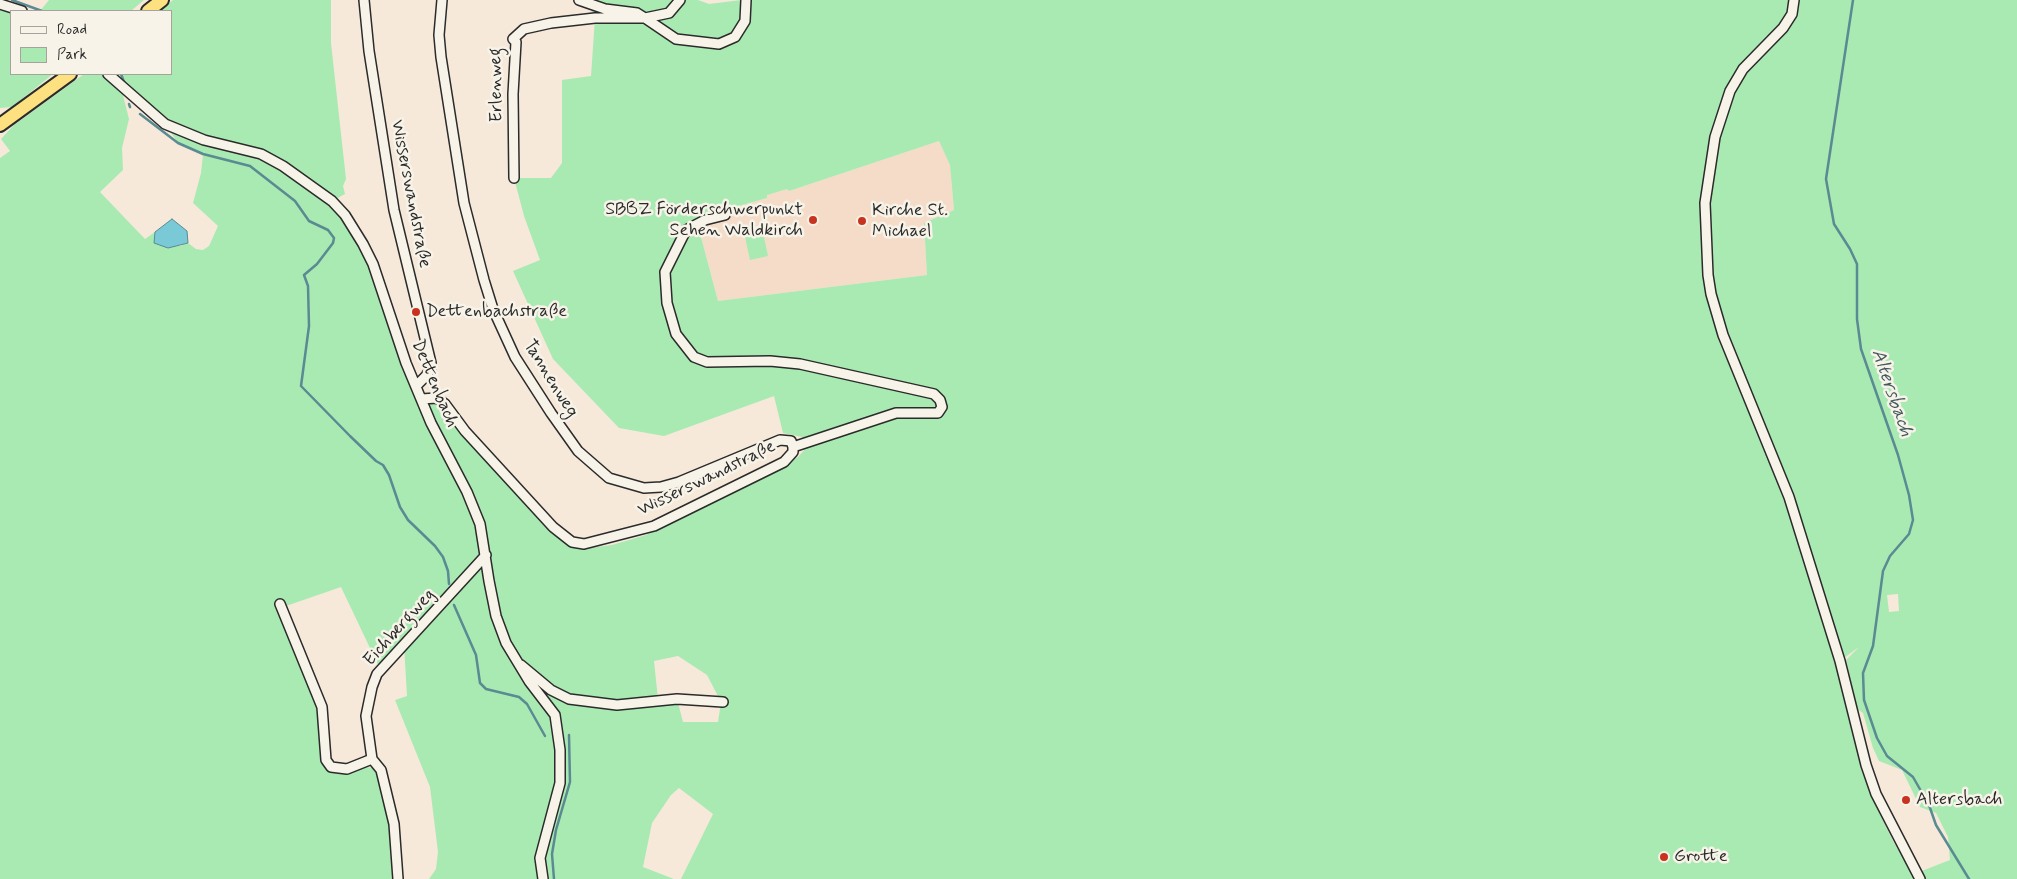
<!DOCTYPE html>
<meta charset="utf-8">
<style>
body{margin:0}
#map{position:relative;width:2017px;height:879px;overflow:hidden;background:#f6e9da;font-family:Mynerve,sans-serif}
canvas{display:block}
.legend{position:absolute;left:10px;top:10px;width:162px;height:65px;box-sizing:border-box;background:#f7f3e8;border:1px solid #a5a39c;margin:0;padding:6px 9px;list-style:none;font-size:15px;color:#2b2b2b}
.legend li{display:flex;align-items:center;gap:10px;height:25px}
.legend b{width:25px;border:1px solid #a5a39c}
</style>
<div id="map">
<canvas width="2017" height="879"></canvas>
<ul class="legend">
<li><b style="height:6px;background:#f7f3e8"></b>Road</li>
<li><b style="height:14px;background:#a9eab3"></b>Park</li>
</ul>
</div>
<script>
const ctx = document.querySelector('canvas').getContext('2d');
ctx.lineJoin = 'round';
function fill(path, color) { ctx.fillStyle = color; ctx.fill(path, 'evenodd'); }
const toPath = rows => new Path2D(rows.map(r => 'M' + r).join(''));
function trace(path, color, width, dash) { ctx.strokeStyle = color; ctx.lineWidth = width; ctx.lineCap = dash ? 'butt' : 'round'; ctx.setLineDash(dash || []); ctx.stroke(path); }
function label(font, color, halo, rows, align = 'center') {
  ctx.font = font + ' Mynerve,sans-serif'; ctx.lineWidth = 5; ctx.setLineDash([]); ctx.textBaseline = 'middle'; ctx.strokeStyle = halo; ctx.fillStyle = color; for (const [text, x, y, turn = 0] of rows) {
    ctx.save(); ctx.translate(x, y); ctx.rotate((+turn || 0) * Math.PI / 180); ctx.textAlign = isNaN(turn) ? turn : align; if (halo) ctx.strokeText(text, 0, 0); ctx.fillText(text, 0, 0); ctx.restore();
  }
}
const built = toPath([
 [939,141,950,164,954,210,924,223,927,275,718,301,696,218,767,198,766,195,788,188,789,191]
]);
const green = toPath([
 [49,0,144,0,131,11,40,11],
 [173,0,331,0,331,43,346,179,343,186,345,194,332,201,353,234,369,268,417,403,436,401,559,538,569,546,581,549,612,545,646,535,798,457,806,448,806,442,802,437,783,433,774,396,664,436,619,428,553,359,513,271,540,260,524,216,514,178,551,178,562,163,562,80,591,76,595,18,588,4,579,0,698,0,709,4,741,0,2017,0,2017,879,681,879,713,814,679,788,671,795,652,823,643,867,674,879,429,879,436,869,438,852,430,787,395,700,407,696,404,645,379,667,341,587,283,607,319,712,322,759,354,771,366,767,374,768,379,778,391,823,396,879,0,879,0,158,10,151,1,139,14,125,84,74,171,74,171,11,160,11],
 [121,87,165,124,178,143,203,154,201,173,193,203,218,226,209,246,203,250,196,249,188,243,180,246,154,238,155,232,145,239,100,192,123,170,122,148,129,119],
 [939,141,950,165,954,210,924,223,927,275,718,301,696,218,767,198,767,195,787,189,789,191],
 [1898,594,1899,611,1889,612,1887,595],
 [1859,647,1846,660,1857,709,1863,713,1873,748,1879,761,1902,770,1920,807,1936,813,1948,837,1950,860,1919,872,1913,874,1893,841,1872,798,1863,771,1840,661],
 [678,656,707,675,721,702,718,722,683,722,677,699,658,699,654,661],
 [0,9,11,12,11,74,53,74,12,107,0,108],
 [762,228,768,256,750,260,744,232]
]);
const water = toPath([
 [172,219,187,231,188,243,168,248,154,243,155,232,172,219]
]);
const stream = toPath([
 [12,0,42,11],
 [1853,0,1826,179,1834,224,1850,249,1857,264,1857,319,1861,349,1898,455,1909,495,1913,520,1909,534,1890,556,1883,571,1873,646,1863,673,1864,700,1877,738,1887,756,1913,777,1929,805,1936,825,1969,879],
 [121,74,124,82],
 [129,104,130,107],
 [140,114,178,143,203,154,250,166,295,201,309,221,328,230,334,238,333,243,317,264,304,275,308,286,309,326,301,386,350,436,376,461,383,465,389,475,400,507,408,520,435,546,443,557,448,571,449,584],
 [454,605,476,655,480,683,486,689,519,697,527,704,545,736],
 [554,879,552,854,556,830,570,782,569,735]
]);
const minor = toPath([
 [364,0,369,51,394,210,431,363,431,368,426,376,416,386],
 [442,0,439,35,441,57,464,203,484,280,493,309,515,357,551,413,578,451,609,478,644,488,661,487,679,482,780,440,791,441,793,447],
 [579,0,605,9,637,13,645,18,669,13,680,0],
 [1794,0,1792,14,1783,28,1743,69,1730,91,1715,137,1705,203,1708,275,1711,294,1723,335,1789,497,1840,661,1866,765,1876,794,1920,879],
 [0,4,22,11],
 [108,74,165,124,204,140,261,154,283,166,332,201,345,215,363,244,373,264,406,363,431,423,467,492,480,524,489,581,496,616,506,643,529,681,555,715,560,750,560,783,540,858,543,879],
 [514,178,513,94,516,42,513,39,524,29,551,23,595,18,645,18,676,39,719,44,735,37,745,21,746,0],
 [725,215,705,220,686,230,665,272,667,303,676,334,694,357,707,362,770,361,800,364,934,394,940,400,942,407,938,413,896,413,793,447],
 [421,399,437,398,445,404,465,431,553,527,572,542,584,544,654,526,784,462,793,452,793,447],
 [280,604,322,707,326,760,331,767,347,769,372,759],
 [521,665,551,690,569,699,617,705,677,699,723,702],
 [398,879,394,824,381,770,372,759,366,716,372,687,377,674,486,555]
]);
const highway = toPath([
 [148,11,162,0],
 [0,125,70,74]
]);
const markers = [
 [813,220,5,"#c8321e"],
 [862,221,5,"#c8321e"],
 [416,312,5,"#c8321e"],
 [1906,800,5,"#c8321e"],
 [1664,857,5,"#c8321e"]
];
const streetNames = [
 ["Erlenweg",497,85,-91],
 ["Wisserswandstraße",410,194,79],
 ["Tannenweg",550,379,58],
 ["Dettenbach",434,384,67],
 ["Wisserswandstraße",707,479,-26],
 ["Eichbergweg",400,628,-48]
];
const poiNames = [
 ["SBBZ Förderschwerpunkt",803,210,"right"],
 ["Sehen Waldkirch",803,231,"right"],
 ["Kirche St.",872,211],
 ["Michael",872,232],
 ["Dettenbachstraße",426,312],
 ["Altersbach",1916,800],
 ["Grotte",1674,857]
];
const waterNames = [
 ["Altersbach",1891,393,71]
];
fill(built, '#f4dcc9');
fill(green, '#a9eab3');
fill(water, '#7ac9d7');
trace(water, '#5a8a92', 1);
trace(stream, '#5a8a92', 2.5);
trace(minor, '#2b2b2b', 12);
trace(highway, '#2b2b2b', 16);
trace(minor, '#f7f3e8', 9);
trace(highway, '#fde080', 12);
for (const [x, y, r, color] of markers) { const dot = new Path2D(); dot.arc(x, y, r, 0, 2 * Math.PI); ctx.fillStyle = color; ctx.fill(dot); trace(dot, '#f7f3e8', 2); }
label('18px', '#2b2b2b', '#f7f3e8', streetNames);
label('18px', '#2b2b2b', '#f7f3e8', poiNames, 'left');
label('italic 19px', '#435a5f', '#f7f3e8', waterNames);
</script>
